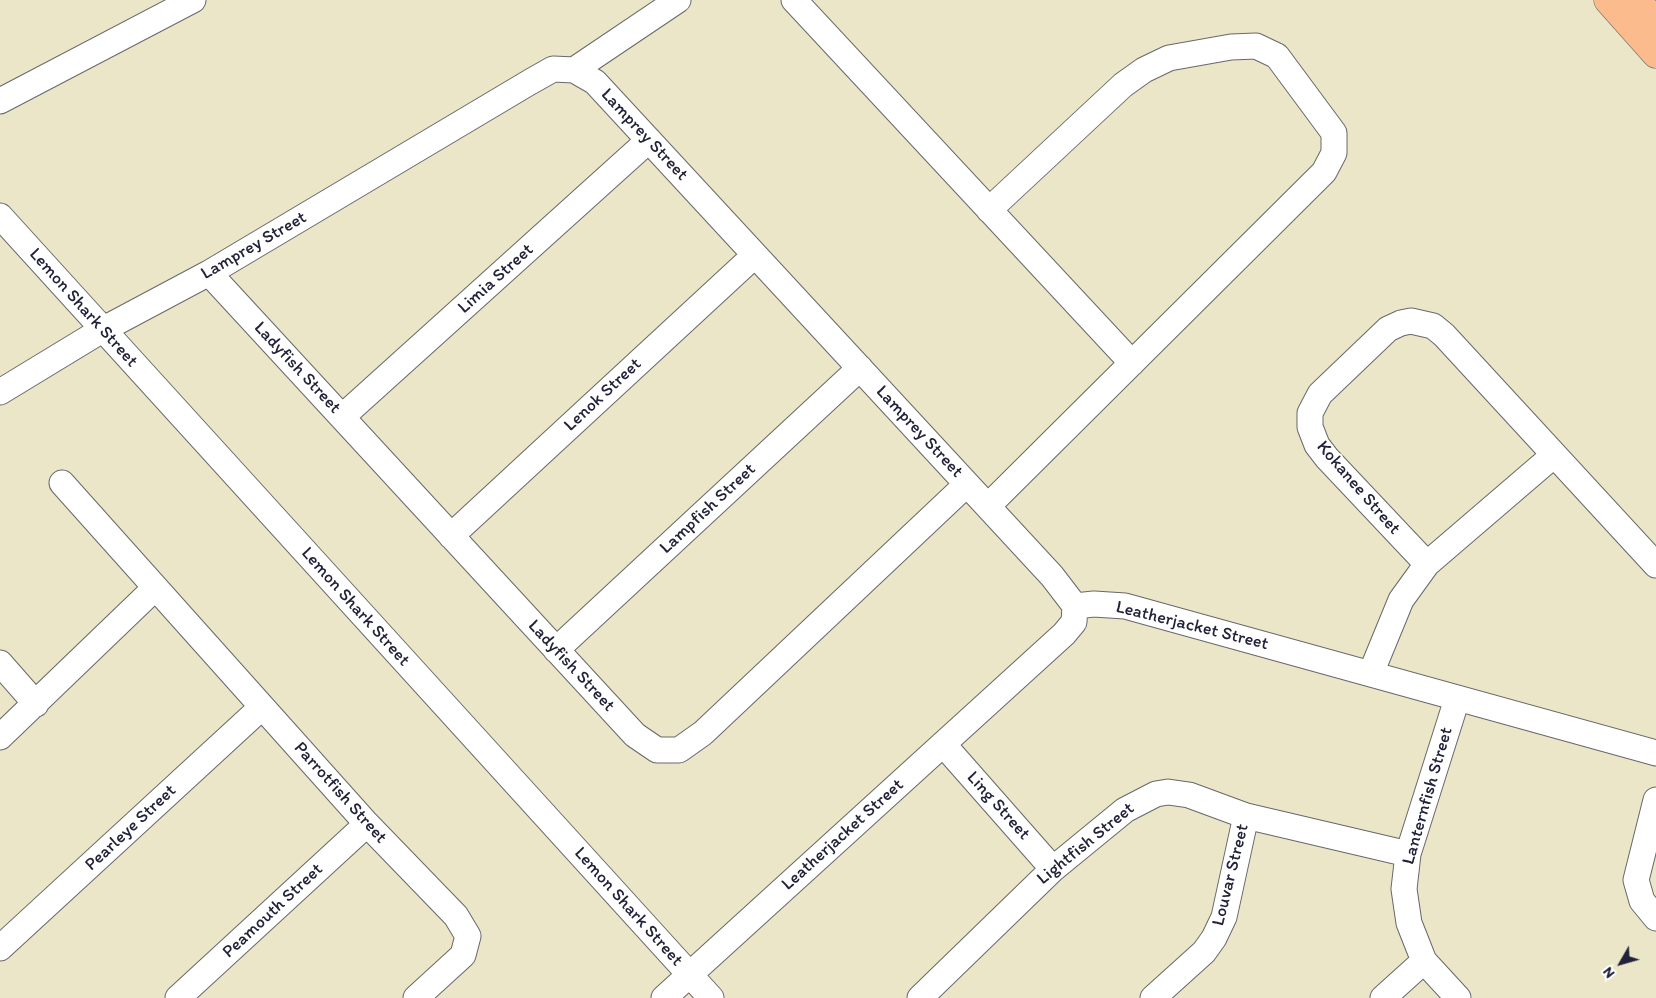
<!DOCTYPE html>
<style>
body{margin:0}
#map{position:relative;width:1656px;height:998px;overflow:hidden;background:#ebe6c8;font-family:Itim,sans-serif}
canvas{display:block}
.north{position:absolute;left:1596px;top:938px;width:50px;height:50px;-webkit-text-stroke:4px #fff;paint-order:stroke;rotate:232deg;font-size:14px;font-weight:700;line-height:20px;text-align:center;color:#22223b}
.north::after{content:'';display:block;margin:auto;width:18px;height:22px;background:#22223b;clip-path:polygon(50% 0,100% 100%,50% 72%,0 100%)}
</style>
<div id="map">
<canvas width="1656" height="998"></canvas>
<div class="north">N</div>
</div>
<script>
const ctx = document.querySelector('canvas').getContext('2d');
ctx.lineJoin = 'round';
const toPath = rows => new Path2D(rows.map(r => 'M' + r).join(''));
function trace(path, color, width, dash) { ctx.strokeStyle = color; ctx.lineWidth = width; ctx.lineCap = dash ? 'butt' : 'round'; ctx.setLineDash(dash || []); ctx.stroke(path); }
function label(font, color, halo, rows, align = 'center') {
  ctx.font = font + ' Itim,sans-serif'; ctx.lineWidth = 4; ctx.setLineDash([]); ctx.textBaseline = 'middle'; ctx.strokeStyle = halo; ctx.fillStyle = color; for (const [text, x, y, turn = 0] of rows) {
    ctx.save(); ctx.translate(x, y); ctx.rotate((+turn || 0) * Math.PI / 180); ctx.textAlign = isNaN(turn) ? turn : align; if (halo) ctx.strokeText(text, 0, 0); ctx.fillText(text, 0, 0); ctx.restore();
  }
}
const minor = toPath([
 [794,0,1132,363],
 [574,70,678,0],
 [0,101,193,0],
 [0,216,711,998],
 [209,273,635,735,657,750,679,750,703,733,967,484],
 [0,392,102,330,209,273,530,82,553,69,574,70,595,82,1052,576,1075,606],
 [342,417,649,140],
 [62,483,367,824,456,916,468,936,463,955,416,998],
 [988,506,1324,172,1334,153,1334,133,1277,56,1256,46,1231,47,1169,58,1144,70,1123,85,989,210],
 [451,536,755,255],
 [1427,564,1327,458,1317,445,1310,427,1310,413,1320,394,1388,329,1401,323,1411,321,1433,326,1444,335,1656,565],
 [1075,606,1094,604,1125,606,1656,753],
 [556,650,860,368],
 [0,663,36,704],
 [1371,673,1401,600,1427,564,1554,455],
 [1457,699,1408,854,1404,889,1409,923,1424,961,1458,998],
 [0,737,155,588],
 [943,744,1053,869],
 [1656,800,1636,880,1642,901,1656,918],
 [0,948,262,707],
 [178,998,367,824],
 [664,998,1064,634,1074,622,1075,606],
 [920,998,1053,869,1125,810,1156,794,1168,792,1189,795,1246,816,1408,854],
 [1153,998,1204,952,1214,938,1224,917,1246,816],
 [1383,998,1424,961]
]);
const major = toPath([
 [1608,0,1656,54],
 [1636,0,1656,22]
]);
const streetNames = [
 ["Lamprey Street",644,135,47],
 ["Lamprey Street",254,246,-30],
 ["Limia Street",496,279,-42],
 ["Lemon Shark Street",83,308,48],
 ["Ladyfish Street",297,368,47],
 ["Lenok Street",603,395,-43],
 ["Lamprey Street",919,432,47],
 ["Kokanee Street",1358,488,49],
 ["Lampfish Street",708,509,-43],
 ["Lemon Shark Street",355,607,48],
 ["Leatherjacket Street",1192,626,14],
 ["Ladyfish Street",571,666,47],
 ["Parrotfish Street",340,793,48],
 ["Lanternfish Street",1428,796,-74],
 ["Ling Street",998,806,48],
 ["Pearleye Street",131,828,-43],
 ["Leatherjacket Street",843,835,-42],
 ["Lightfish Street",1086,844,-39],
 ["Louvar Street",1231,875,-76],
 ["Lemon Shark Street",628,907,48],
 ["Peamouth Street",273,911,-43]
];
trace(minor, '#68676c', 27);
trace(major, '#68676c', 29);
trace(minor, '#fff', 25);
trace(major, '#fbbb8d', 28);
label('18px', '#22223b', '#fff', streetNames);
</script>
